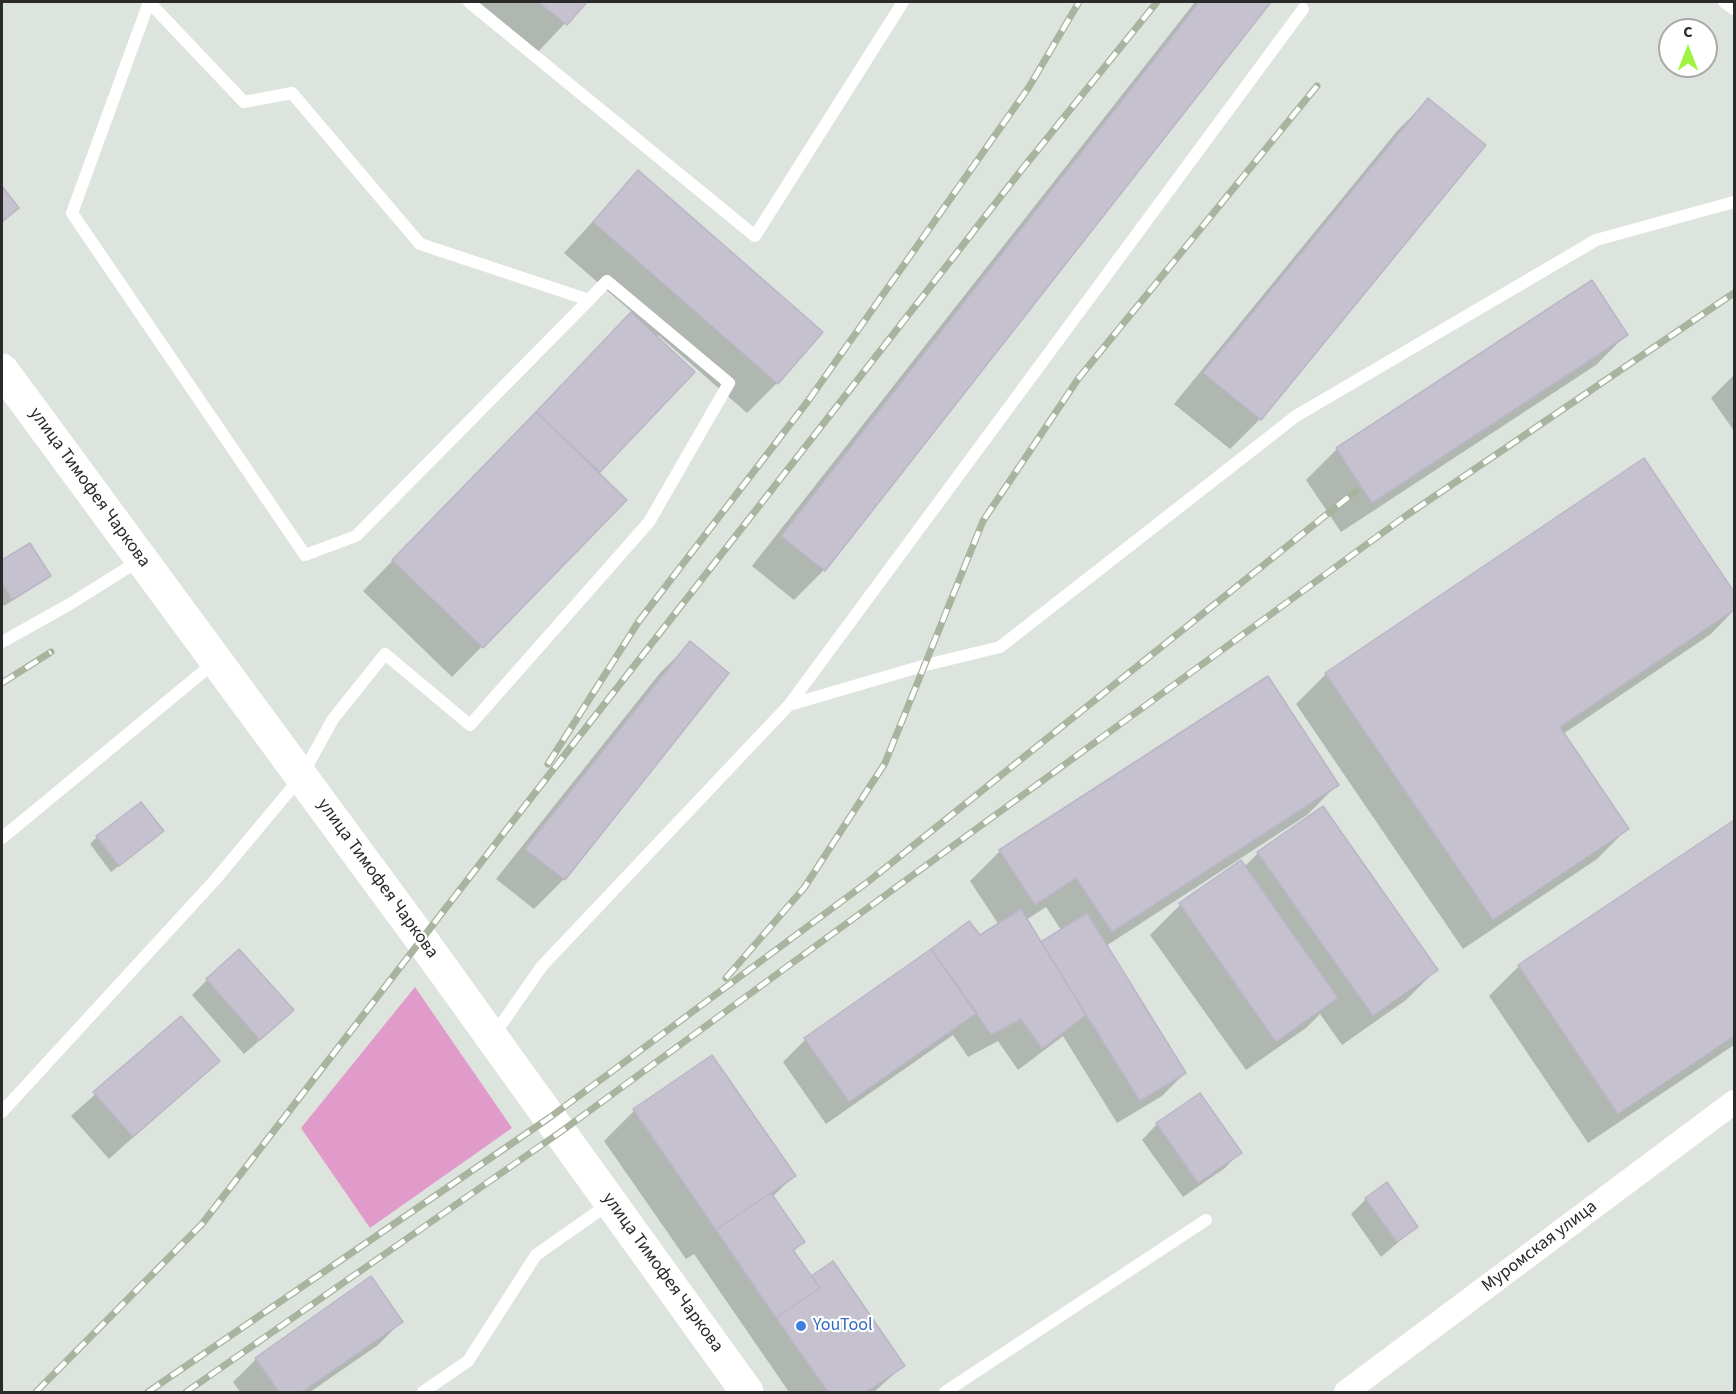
<!DOCTYPE html>
<meta charset="utf-8">
<style>
body{margin:0}
#map{position:relative;width:1736px;height:1394px;overflow:hidden;background:#e0ddec;font-family:"Source Sans 3",sans-serif}
canvas{display:block}
.frame{position:absolute;inset:0;border:3px solid #2a2a2a;pointer-events:none}
.north{position:absolute;left:1658px;top:18px;width:60px;height:60px;box-sizing:border-box;background:#fff;border:2px solid #aaa;border-radius:50%;rotate:0deg;font-size:16px;font-weight:700;line-height:24px;text-align:center;color:#2a2a2a}
.north::after{content:'';display:block;margin:auto;width:21px;height:27px;background:#a0f342;clip-path:polygon(50% 0,100% 100%,50% 72%,0 100%)}
</style>
<div id="map">
<canvas width="1736" height="1394"></canvas>
<div class="frame"></div>
<div class="north">С</div>
</div>
<script>
const ctx = document.querySelector('canvas').getContext('2d');
ctx.lineJoin = 'round';
function fill(path, color) { ctx.fillStyle = color; ctx.fill(path, 'evenodd'); }
const toPath = rows => new Path2D(rows.map(r => 'M' + r).join(''));
function trace(path, color, width, dash) { ctx.strokeStyle = color; ctx.lineWidth = width; ctx.lineCap = dash ? 'butt' : 'round'; ctx.setLineDash(dash || []); ctx.stroke(path); }
function label(font, color, halo, rows, align = 'center') {
  ctx.font = font + ' "Source Sans 3",sans-serif'; ctx.lineWidth = 4.5; ctx.setLineDash([]); ctx.textBaseline = 'middle'; ctx.strokeStyle = halo; ctx.fillStyle = color; for (const [text, x, y, turn = 0] of rows) {
    ctx.save(); ctx.translate(x, y); ctx.rotate((+turn || 0) * Math.PI / 180); ctx.textAlign = isNaN(turn) ? turn : align; if (halo) ctx.strokeText(text, 0, 0); ctx.fillText(text, 0, 0); ctx.restore();
  }
}
const industrial = toPath([
 [3,2,1734,2,1734,1392,2,1392],
 [1670,30,1706,30,1706,66,1670,66]
]);
const green = toPath([
 [415,987,512,1128,370,1228,301,1128]
]);
const shadow = toPath([
 [472,2,585,2,536,54],
 [1195,2,1269,2,824,570,794,600,752,566],
 [1428,100,1484,145,1260,419,1230,449,1174,404,1398,130],
 [638,172,777,383,747,413,658,335,656,337,693,372,597,473,625,500,452,677,363,591,633,313,564,253],
 [2,188,17,208,2,223],
 [1592,282,1626,335,1596,365,1341,532,1306,480,1336,450],
 [1734,375,1734,431,1711,398],
 [1643,460,1734,594,1734,610,1711,634,1563,734,1627,829,1597,859,1463,949,1296,704,1326,674],
 [30,545,49,576,4,606,2,602,2,562],
 [690,643,564,879,534,909,496,879,660,673],
 [1337,785,1307,815,1106,946,1185,1073,1162,1096,1117,1123,1063,1036,1018,1070,998,1041,968,1057,953,1035,826,1124,783,1062,805,1040,999,925,970,881,1000,851],
 [1046,907,1061,930,1040,944,1026,920],
 [1734,821,1734,1045,1588,1143,1489,996,1519,966],
 [162,831,111,872,90,844,97,837],
 [1258,853,1436,970,1406,1000,1342,1045,1320,1014,1306,1028,1246,1070,1150,935,1180,905,1241,862,1244,867],
 [207,980,277,1025,244,1054,192,995],
 [180,1018,218,1061,109,1159,71,1116],
 [712,1057,794,1176,772,1197,803,1242,793,1252,811,1278,903,1366,874,1392,789,1392,694,1254,686,1259,604,1141,634,1111],
 [1157,1124,1240,1152,1225,1168,1183,1197,1142,1140],
 [1366,1199,1416,1227,1381,1257,1351,1214],
 [401,1322,378,1345,310,1392,240,1392,233,1382,256,1359]
]);
const building = toPath([
 [538,2,587,2,567,25,538,2],
 [1199,2,1271,2,825,571,781,536,1199,2],
 [1428,98,1486,145,1261,420,1203,373,1428,98],
 [638,170,823,332,778,384,593,222,638,170],
 [2,186,19,208,2,222,2,186],
 [1592,280,1628,335,1372,503,1336,448,1592,280],
 [631,312,695,372,600,472,536,412,631,312],
 [536,412,627,500,483,648,392,560,536,412],
 [1644,458,1734,592,1734,610,1560,727,1629,829,1493,920,1325,673,1644,458],
 [30,543,51,576,12,600,2,583,2,560,30,543],
 [690,641,729,673,565,880,525,849,690,641],
 [1268,676,1339,785,1112,932,1076,878,1035,905,999,850,1268,676],
 [141,802,164,831,119,866,96,836,141,802],
 [1323,806,1438,970,1373,1016,1257,852,1323,806],
 [1734,820,1734,1036,1618,1114,1518,965,1734,820],
 [1241,860,1338,998,1276,1042,1179,903,1241,860],
 [1021,909,1086,1015,1042,1049,1021,1019,991,1035,931,949,969,921,980,935,1021,909],
 [1087,913,1186,1073,1140,1101,1041,942,1087,913],
 [239,949,294,1010,260,1040,206,979,239,949],
 [931,949,977,1013,849,1102,804,1038,931,949],
 [181,1016,220,1061,133,1137,93,1092,181,1016],
 [712,1055,796,1176,716,1230,633,1109,712,1055],
 [1200,1093,1242,1153,1198,1183,1156,1123,1200,1093],
 [1387,1182,1418,1227,1397,1242,1365,1198,1387,1182],
 [771,1193,805,1242,793,1250,820,1288,776,1318,716,1230,771,1193],
 [833,1261,905,1366,866,1392,828,1392,776,1318,820,1288,811,1276,833,1261],
 [371,1276,403,1322,302,1392,279,1392,255,1358,371,1276]
]);
const lane = toPath([
 [469,2,755,236,903,2],
 [1724,2,1734,9],
 [2,642,70,604,140,560],
 [789,705,1303,9],
 [2,838,215,662],
 [493,1036,542,966,789,705,926,665,1000,647,1296,416,1596,240,1734,202],
 [2,1112,215,880,301,777,333,719,385,654,470,725,649,522,729,383,607,281,589,300,356,536,305,555,72,213,149,2,244,102,292,93,420,244,589,300],
 [423,1392,468,1361,536,1255,610,1203],
 [945,1392,1206,1220]
]);
const street = toPath([
 [1346,1392,1734,1102]
]);
const secondary = toPath([
 [2,370,421,939,747,1392]
]);
const rail = toPath([
 [2,683,51,652],
 [548,764,639,621,808,401,1029,87,1079,2],
 [726,978,804,888,885,763,983,521,1078,379,1317,86],
 [36,1392,202,1224,506,830,1023,168,1157,2],
 [148,1392,549,1118,869,881,1356,491],
 [186,1392,559,1133,1407,515,1734,293]
]);
const markers = [
 [801,1326,6,"#3f7fe0"]
];
const streetNames = [
 ["улица Тимофея Чаркова",89,488,54],
 ["улица Тимофея Чаркова",377,879,54],
 ["Муромская улица",1540,1247,-37],
 ["улица Тимофея Чаркова",662,1273,54]
];
const shopNames = [
 ["YouTool",813,1326]
];
fill(industrial, '#dde4dd');
fill(green, '#e09bca');
fill(shadow, '#0003');
fill(building, '#c5c1ce');
trace(building, '#bbb6c7', 1.5);
trace(lane, '#fff', 12);
trace(street, '#fff', 24);
trace(secondary, '#fff', 33);
trace(rail, '#a9b49f', 7);
trace(rail, '#fff', 4.5, [14]);
for (const [x, y, r, color] of markers) { const dot = new Path2D(); dot.arc(x, y, r, 0, 2 * Math.PI); ctx.fillStyle = color; ctx.fill(dot); trace(dot, '#fff', 2); }
label('18px', '#2a2a2a', '#fff', streetNames);
label('18px', '#366cbe', '#fff', shopNames, 'left');
</script>
